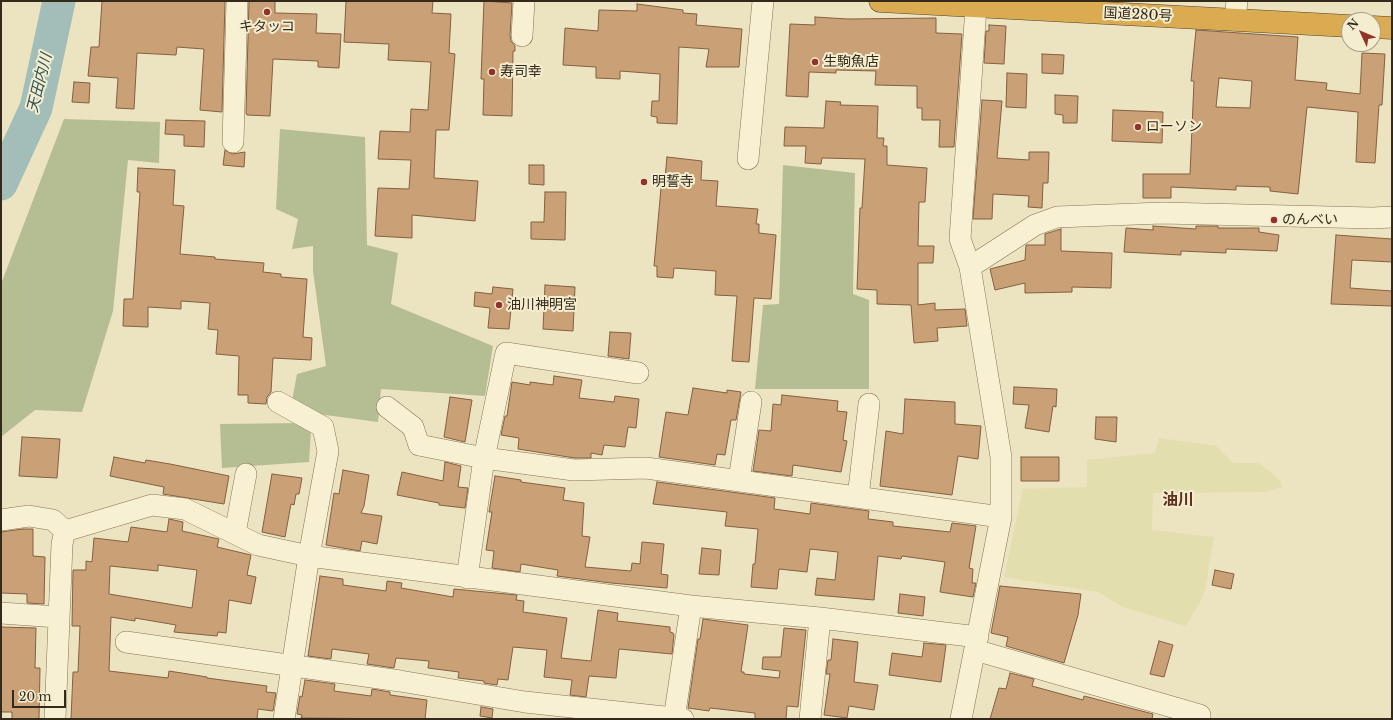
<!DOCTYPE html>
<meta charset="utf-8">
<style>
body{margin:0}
#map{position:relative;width:1393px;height:720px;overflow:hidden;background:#ece3c0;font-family:"Libre Baskerville",serif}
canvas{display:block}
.frame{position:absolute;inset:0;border:2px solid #342a1c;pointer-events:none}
.north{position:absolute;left:1341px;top:12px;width:40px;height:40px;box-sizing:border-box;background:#f4edcf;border:1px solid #a79f87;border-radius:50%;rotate:314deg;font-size:11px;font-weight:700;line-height:16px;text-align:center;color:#342a1c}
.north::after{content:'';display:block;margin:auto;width:14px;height:18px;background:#92332a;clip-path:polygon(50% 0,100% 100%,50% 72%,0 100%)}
.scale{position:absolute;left:12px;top:690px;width:54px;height:18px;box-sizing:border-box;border:2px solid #342a1c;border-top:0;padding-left:5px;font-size:12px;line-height:14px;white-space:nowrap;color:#342a1c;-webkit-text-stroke:3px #f4edcf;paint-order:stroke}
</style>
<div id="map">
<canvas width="1393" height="720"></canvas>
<div class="frame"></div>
<div class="north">N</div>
<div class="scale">20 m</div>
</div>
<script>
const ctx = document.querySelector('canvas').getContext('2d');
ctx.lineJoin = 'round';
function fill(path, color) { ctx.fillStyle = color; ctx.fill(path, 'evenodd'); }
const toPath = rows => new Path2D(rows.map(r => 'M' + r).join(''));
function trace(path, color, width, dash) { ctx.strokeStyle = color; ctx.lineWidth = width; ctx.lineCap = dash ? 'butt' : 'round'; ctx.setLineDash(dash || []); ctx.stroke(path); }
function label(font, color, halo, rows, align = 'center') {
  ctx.font = font + ' "Libre Baskerville","Noto Sans JP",serif'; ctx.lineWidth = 4; ctx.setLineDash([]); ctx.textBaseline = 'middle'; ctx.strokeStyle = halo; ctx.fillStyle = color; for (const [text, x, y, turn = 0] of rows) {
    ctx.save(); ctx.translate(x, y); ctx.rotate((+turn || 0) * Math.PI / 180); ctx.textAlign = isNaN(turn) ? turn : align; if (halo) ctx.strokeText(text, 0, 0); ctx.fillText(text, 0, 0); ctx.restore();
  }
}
const farmland = toPath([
 [1159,438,1216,446,1233,463,1259,463,1280,480,1282,487,1265,492,1153,493,1152,530,1214,537,1204,595,1186,626,1123,607,1098,592,1004,577,1023,489,1087,487,1087,460,1155,453]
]);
const cemetery = toPath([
 [64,119,160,122,159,163,128,160,113,311,82,412,35,410,1,437,1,284],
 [280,129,365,137,367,245,398,253,391,304,493,346,485,396,381,389,378,422,310,413,292,401,297,374,326,366,313,271,313,246,292,249,298,219,276,209],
 [783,165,855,173,853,294,869,300,869,389,755,389,763,305,779,304],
 [301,423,311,430,309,462,222,468,220,424]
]);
const river = toPath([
 [1,184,36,108,59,1]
]);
const building = toPath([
 [102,1,225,1,222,112,200,110,204,49,177,47,176,55,137,53,134,109,116,108,118,78,88,76,91,47,99,47,102,1],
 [249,1,275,1,275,13,317,14,316,33,341,34,339,68,318,67,318,61,273,59,270,116,247,115,246,113,249,1],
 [346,1,433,1,432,13,451,14,449,53,455,54,449,130,436,130,434,178,478,181,475,221,412,215,412,238,375,236,378,188,409,189,411,160,378,159,380,131,410,132,411,109,428,110,431,62,388,60,389,44,344,42,346,1],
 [484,1,512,3,510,35,511,41,515,46,515,51,513,51,512,116,483,115,484,79,481,79,484,1],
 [637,4,683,10,683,13,697,14,696,25,742,29,739,67,706,67,709,49,679,47,677,124,657,123,657,117,651,116,652,101,659,101,660,74,620,71,620,79,596,78,596,67,563,65,565,28,598,31,599,10,637,11,637,4],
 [815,17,848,19,936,18,936,33,962,34,954,147,939,147,940,120,922,120,922,108,917,108,917,86,875,85,876,71,836,70,836,73,809,72,808,97,786,96,790,24,815,25,815,17],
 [989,25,1006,26,1004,64,984,63,986,31,989,31,989,25],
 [1196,30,1298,37,1295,80,1327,83,1326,90,1360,94,1362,53,1385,54,1382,105,1379,105,1375,163,1356,162,1358,112,1307,107,1298,194,1270,191,1270,187,1236,186,1236,190,1171,187,1171,198,1143,198,1143,174,1190,174,1194,81,1191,81,1196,30],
 [1219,78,1252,81,1250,108,1216,107,1219,78],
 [1042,54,1064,55,1063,74,1042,73,1042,54],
 [1007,73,1027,74,1026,108,1006,107,1007,73],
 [74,82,90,83,89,103,72,102,74,82],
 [1055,95,1078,96,1077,123,1063,123,1063,115,1055,114,1055,95],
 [982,100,1002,101,997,158,1029,160,1029,152,1049,152,1048,183,1043,183,1042,208,1028,207,1029,196,993,194,992,219,973,219,982,100],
 [826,101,841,102,840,105,878,106,877,138,884,138,883,146,887,146,887,165,927,168,925,202,919,202,918,246,934,246,933,263,918,263,918,305,935,303,935,310,965,309,967,326,937,328,938,341,914,343,911,305,877,304,877,290,857,289,860,208,862,208,865,159,822,158,821,164,805,163,806,146,784,146,785,127,824,128,826,101],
 [1113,110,1163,112,1162,143,1112,141,1113,110],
 [166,120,205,121,204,147,184,146,184,135,165,134,166,120],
 [225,150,232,154,245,152,244,167,223,165,225,150],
 [667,157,702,161,701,180,718,181,716,206,758,209,756,224,759,224,759,233,776,235,771,299,754,298,749,362,732,361,737,296,715,295,716,271,674,268,673,278,657,277,657,266,654,266,662,177,665,177,667,157],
 [529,165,544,165,544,185,529,184,529,165],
 [138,168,175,170,173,205,184,206,180,254,215,257,215,259,264,263,263,272,281,274,281,277,307,279,303,337,312,338,311,360,273,358,271,392,267,397,266,404,248,403,248,395,238,395,239,356,216,354,218,330,208,329,210,303,181,301,181,309,148,307,148,327,123,326,124,299,133,299,140,192,137,192,138,168],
 [545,192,566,192,565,240,531,239,531,222,544,222,545,192],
 [1153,226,1196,229,1196,226,1218,226,1218,228,1259,228,1259,232,1279,235,1277,251,1226,249,1226,253,1181,251,1181,255,1124,252,1126,228,1153,230,1153,226],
 [1061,229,1061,251,1112,253,1111,288,1072,287,1072,292,1025,293,1025,283,995,290,990,269,1025,260,1026,245,1045,245,1045,234,1061,229],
 [1336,235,1392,239,1392,262,1352,260,1350,288,1392,291,1392,306,1331,304,1336,235],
 [545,285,575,287,573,331,543,329,545,285],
 [493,287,513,289,509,329,488,328,490,308,474,306,475,292,492,294,493,287],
 [610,332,631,333,629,359,608,356,610,332],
 [554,376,582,380,579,398,614,402,615,396,639,399,636,428,628,427,625,447,604,445,602,455,591,453,591,458,575,458,518,449,519,438,501,435,505,416,507,416,512,382,530,385,530,382,553,385,554,376],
 [1014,387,1057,389,1056,407,1053,406,1049,432,1025,428,1029,405,1013,404,1014,387],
 [693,388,727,393,727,390,741,392,736,420,731,420,725,455,717,454,715,465,659,457,666,412,688,415,693,388],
 [782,395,838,401,837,411,847,412,843,440,847,441,841,472,793,465,792,476,753,471,759,430,771,431,773,404,781,405,782,395],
 [450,397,472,400,465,442,444,437,450,397],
 [905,399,955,402,955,424,981,426,978,459,958,456,952,495,880,486,886,431,903,434,905,399],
 [1096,417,1117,417,1116,442,1095,439,1096,417],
 [22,437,60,439,57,478,19,476,22,437],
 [114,457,145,463,146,460,170,464,229,476,224,504,163,494,164,487,110,476,114,457],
 [1021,457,1059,457,1059,481,1021,481,1021,457],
 [445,462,461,466,458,487,468,488,465,508,439,505,439,503,397,495,402,472,443,481,445,462],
 [343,470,369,475,364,506,361,513,382,516,377,544,362,541,360,551,326,545,334,493,339,494,343,470],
 [272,474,302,478,299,494,296,494,294,505,291,504,285,537,262,532,272,474],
 [495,476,521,480,521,482,565,488,563,500,584,503,582,536,590,537,585,567,631,571,632,563,640,564,642,542,664,544,661,574,668,575,667,588,611,583,557,576,558,570,521,564,520,572,492,568,494,551,486,550,492,512,489,512,495,476],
 [657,482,775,498,774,509,810,514,811,503,869,511,868,519,893,522,893,526,950,532,952,523,976,526,969,568,973,569,972,583,976,583,973,597,940,592,945,562,902,556,901,559,878,556,874,600,815,595,817,578,835,580,838,552,810,549,807,572,779,569,777,589,751,587,753,564,755,564,758,529,725,526,727,512,653,504,657,482],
 [169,519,183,522,182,531,219,539,217,547,251,555,247,575,256,577,251,604,229,600,226,633,218,632,217,636,174,632,176,625,135,618,135,621,111,617,109,671,168,678,169,671,207,677,207,678,267,686,266,692,276,693,273,711,258,709,257,719,71,719,73,672,78,672,80,626,72,626,73,570,86,570,86,561,92,562,94,538,128,542,131,527,167,532,169,519],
 [158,565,197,570,192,608,109,594,110,566,158,571,158,565],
 [23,529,33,529,33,556,45,557,44,604,27,603,27,594,1,593,1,532,23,529],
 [702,548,721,550,719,575,699,574,702,548],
 [1215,570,1234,574,1231,589,1212,585,1215,570],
 [320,576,343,579,343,585,386,591,387,581,402,583,401,588,453,597,454,589,517,595,516,600,524,601,523,612,567,618,561,658,591,661,598,610,618,613,617,621,670,627,670,632,673,633,674,635,672,654,619,649,616,678,589,676,586,697,570,695,572,680,544,677,547,650,513,647,508,680,498,679,497,685,484,683,484,681,458,678,459,672,428,668,429,661,396,658,394,668,367,664,369,654,332,649,331,659,308,656,320,576],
 [1000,586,1081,594,1078,615,1064,663,1006,646,1008,637,991,633,1000,586],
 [900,594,925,597,923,616,898,613,900,594],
 [703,619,748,625,741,672,744,672,744,674,779,678,780,671,762,669,763,657,781,657,784,628,806,630,798,707,787,706,786,719,755,719,755,713,710,708,709,711,688,708,698,639,700,639,703,619],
 [1,627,36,628,35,668,40,668,39,719,12,719,12,712,1,712,1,627],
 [833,639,858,642,854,682,878,685,874,710,849,706,847,718,824,715,830,674,826,674,828,660,831,660,833,639],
 [1159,641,1173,645,1164,677,1150,674,1159,641],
 [924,643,946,645,941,682,889,675,892,653,922,657,924,643],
 [1010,673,1034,679,1032,686,1083,700,1084,696,1153,714,1152,719,990,719,999,688,1006,689,1010,673],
 [305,680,335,684,334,691,371,696,372,689,390,692,390,695,427,700,425,719,301,718,302,715,297,714,300,696,302,697,305,680],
 [481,707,493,709,492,718,480,716,481,707]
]);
const minor = toPath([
 [1235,20,1237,1],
 [522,36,524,1],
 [233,142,237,1],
 [748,159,763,1],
 [970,267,1035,225,1057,217,1162,213,1373,218,1392,217],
 [278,402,323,427,328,451,309,556,284,719],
 [387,407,413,427,419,445,484,458,574,470,646,468,1001,517],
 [739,480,751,402],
 [858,497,869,404],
 [1,520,29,516,53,520,65,531],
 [235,533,246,474],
 [467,578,484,458,506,353,638,373],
 [1,613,58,617],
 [126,642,400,681,525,702,683,719],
 [975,650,1200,715],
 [55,719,62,544,65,531,152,505,185,509,258,545,309,556,691,606,820,618,978,637],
 [674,719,691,606],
 [810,719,820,618],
 [961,719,1001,517,1001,457,970,267,960,239,976,7]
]);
const highway = toPath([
 [880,1,1349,26],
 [1373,27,1392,28]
]);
const markers = [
 [267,12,4,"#92332a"],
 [815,62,4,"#92332a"],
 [492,72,4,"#92332a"],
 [1138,127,4,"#92332a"],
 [644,182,4,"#92332a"],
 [1274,220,4,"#92332a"],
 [499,305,4,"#92332a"]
];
const streetNames = [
 ["国道280号",1138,15,3]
];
const poiNames = [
 ["キタッコ",267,27,"center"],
 ["生駒魚店",823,62],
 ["寿司幸",500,72],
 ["ローソン",1146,127],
 ["明誓寺",652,182],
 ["のんべい",1282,220],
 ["油川神明宮",507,305]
];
const waterNames = [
 ["天田内川",40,83,-76]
];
const quarterNames = [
 ["油川",1178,500]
];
fill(farmland, '#e2dead');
fill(cemetery, '#b5be93');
trace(river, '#a3beb9', 33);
fill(building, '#caa076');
trace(building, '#83603f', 1);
trace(minor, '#847458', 22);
trace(highway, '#52422d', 23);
trace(minor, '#f8f0d2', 21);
trace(highway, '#daab51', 22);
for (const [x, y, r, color] of markers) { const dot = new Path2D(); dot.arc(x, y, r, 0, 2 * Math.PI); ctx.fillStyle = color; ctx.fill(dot); trace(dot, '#f4edcf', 1.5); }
label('14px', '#342a1c', '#f4edcf', streetNames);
label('14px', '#342a1c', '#f4edcf', poiNames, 'left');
label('italic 15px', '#2c5354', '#f4edcf', waterNames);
label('bold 16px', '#60311d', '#f4edcf', quarterNames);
</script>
